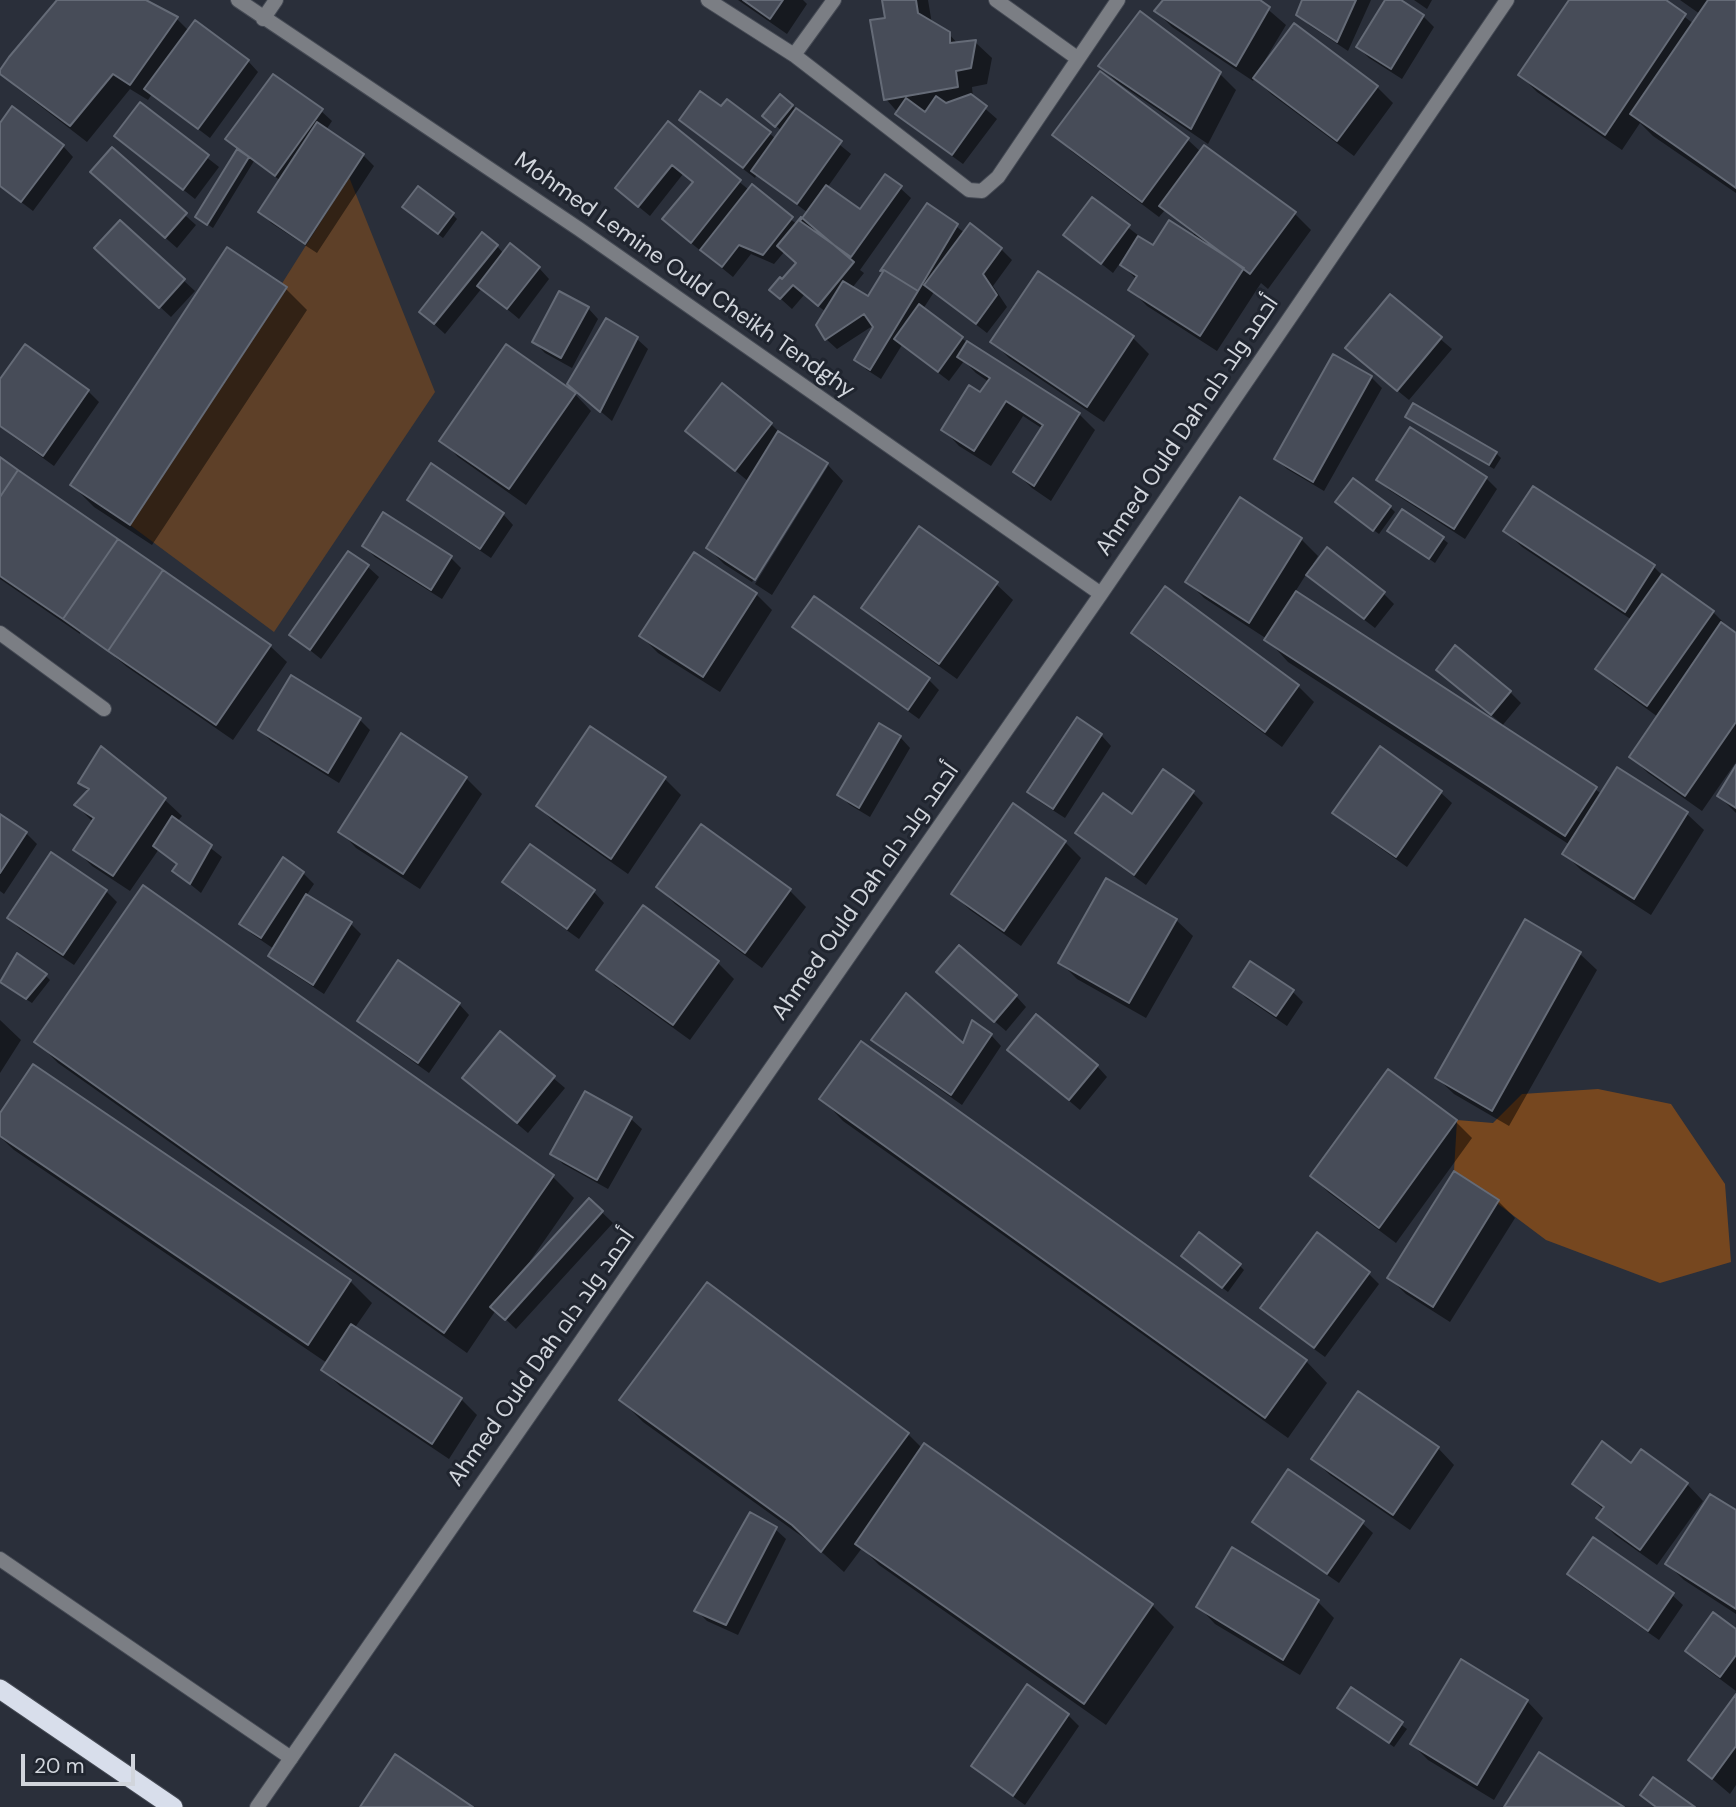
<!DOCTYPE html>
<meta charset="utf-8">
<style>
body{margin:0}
#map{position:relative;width:1736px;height:1807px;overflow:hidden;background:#2a2f3a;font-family:"DM Sans",sans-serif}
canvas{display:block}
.scale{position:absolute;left:21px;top:1754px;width:114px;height:32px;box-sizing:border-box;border:4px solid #d1d5dc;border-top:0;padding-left:9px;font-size:21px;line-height:24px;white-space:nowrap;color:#d1d5dc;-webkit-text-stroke:5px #20252f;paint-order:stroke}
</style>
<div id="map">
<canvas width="1736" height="1807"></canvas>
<div class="scale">20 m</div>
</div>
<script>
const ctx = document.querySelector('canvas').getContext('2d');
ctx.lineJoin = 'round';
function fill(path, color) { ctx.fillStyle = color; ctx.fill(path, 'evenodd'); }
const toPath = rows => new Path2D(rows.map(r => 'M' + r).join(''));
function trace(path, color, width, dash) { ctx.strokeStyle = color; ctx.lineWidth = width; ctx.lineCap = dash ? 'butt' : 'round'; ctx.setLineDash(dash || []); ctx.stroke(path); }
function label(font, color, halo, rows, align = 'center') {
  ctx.font = font + ' "DM Sans",Cairo,sans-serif'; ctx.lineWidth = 6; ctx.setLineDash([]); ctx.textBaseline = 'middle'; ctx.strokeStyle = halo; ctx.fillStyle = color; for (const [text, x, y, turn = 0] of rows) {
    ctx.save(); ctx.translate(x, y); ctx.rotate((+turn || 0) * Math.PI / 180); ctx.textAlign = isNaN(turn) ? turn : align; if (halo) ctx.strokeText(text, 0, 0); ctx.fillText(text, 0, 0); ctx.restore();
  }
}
const green = toPath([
 [349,177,435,392,274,632,130,525]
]);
const forest = toPath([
 [1598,1089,1671,1104,1725,1184,1731,1262,1660,1283,1546,1240,1454,1171,1457,1120,1493,1123,1522,1094]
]);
const shadow = toPath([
 [60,0,142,0,177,19,189,31,248,61,258,72,210,138,152,94,148,100,130,89,87,142,17,88,0,72],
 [738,0,803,0,807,4,787,34],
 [884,0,928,0,932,24,949,34,958,44,975,42,992,58,987,84,972,87,973,98,997,119,963,164,908,124,886,99,887,19],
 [1165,0,1257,0,1286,25,1265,60,1377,87,1393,103,1354,156,1271,94,1255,78,1253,81,1172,27,1156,11],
 [1304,0,1371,0,1348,51,1309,25,1298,14],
 [1387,0,1397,0,1423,16,1434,27,1402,79,1369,58,1358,47],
 [1414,0,1432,0,1427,9],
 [1571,0,1662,0,1694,24,1700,14,1680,0,1736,0,1736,193,1653,136,1640,123,1622,150,1537,92,1520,75],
 [1100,66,1219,73,1236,90,1208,144,1117,82],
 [1100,74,1188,140,1201,152,1204,147,1295,214,1311,230,1268,289,1261,283,1217,351,1147,306,1130,289,1137,280,1120,263,1113,273,1065,235,1092,199,1153,247,1193,237,1194,234,1165,210,1159,217,1071,151,1055,134],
 [140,105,219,167,195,199,116,136],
 [792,106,851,154,827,188,860,212,900,188,911,198,860,270,864,273,852,288,869,299,884,273,883,271,927,205,965,233,1001,249,1012,260,993,286,1007,307,987,333,934,292,923,309,968,343,1079,414,1095,430,1051,501,1032,488,1015,472,1043,429,1023,416,991,466,959,446,943,429,981,394,989,382,976,373,964,361,949,381,902,345,881,379,867,370,856,359,877,323,837,349,826,339,826,312,804,295,792,309,771,290,782,282,798,263,785,251,774,264,751,254,733,277,675,230,694,183,683,174,650,216,628,198,668,123,749,190,797,224,808,213,757,174,755,178,692,130,681,119,721,109,769,133,776,139,782,131,764,115],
 [321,111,332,121,326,130,363,155,374,166,317,253,271,223,261,212,281,181,254,161,213,228,197,217,239,150,228,139],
 [0,126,63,146,73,157,33,211,0,186],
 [112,150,196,225,177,248,103,183],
 [409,212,453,215,457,219,443,238],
 [120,222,195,291,171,317,108,259],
 [497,246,504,254,539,268,549,279,519,319,482,288,445,334,421,312],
 [1038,274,1133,338,1149,354,1104,422,1009,358,992,341],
 [286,289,307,310,152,545,94,507,72,485],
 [1390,296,1452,349,1409,400,1359,359],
 [588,308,598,319,572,368,545,353,534,342],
 [637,339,648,349,612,421,580,394],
 [25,346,88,391,99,402,54,466,0,427,0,382],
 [1371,377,1382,388,1324,491,1287,469,1276,459],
 [575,394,591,411,526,505,458,457,442,440],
 [1407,416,1496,453,1501,458,1494,469],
 [771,424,782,435,827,464,843,481,772,595,755,584,828,466,824,466,752,582,724,564,708,548,749,482,688,431],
 [0,459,270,646,287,662,233,740,127,667,115,657,116,654,81,630,80,634,0,579],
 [1486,478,1497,489,1465,539,1389,490,1378,479],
 [409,499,503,514,513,525,491,558,420,510],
 [1240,499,1301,539,1318,556,1313,564,1315,565,1383,593,1394,604,1375,628,1319,585,1307,573,1295,592,1501,726,1502,724,1449,680,1510,692,1521,703,1501,727,1602,794,1618,769,1687,814,1704,830,1651,915,1581,870,1565,854,1570,845,1288,662,1267,639,1204,598,1188,582],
 [1342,507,1390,507,1395,512,1379,534],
 [1389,531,1443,539,1448,543,1435,563],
 [1505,531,1654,567,1665,578,1713,612,1736,635,1736,762,1702,811,1648,773,1631,757,1658,717,1614,685,1597,669,1632,620,1522,547],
 [364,546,451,558,461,568,442,599,375,557],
 [368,567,379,577,321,659,291,635],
 [996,584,1013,600,957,679,880,624,863,608],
 [756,594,772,610,720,692,658,653,641,636],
 [794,627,929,680,939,690,919,719,805,637],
 [1134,633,1298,686,1314,702,1282,747,1150,649],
 [360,720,370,730,339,783,271,741,260,730],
 [1101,735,1111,746,1065,818,1040,802,1030,792],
 [900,737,910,748,870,817,850,805,839,795],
 [101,749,165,800,182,816,177,822,222,857,201,893,174,871,178,866,159,849,130,891,92,866,76,850,93,822,76,805,89,792,80,783],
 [1380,749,1441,793,1452,803,1407,867,1345,823,1335,813],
 [1736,768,1736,813,1719,796],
 [466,778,482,794,420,889,356,848,340,831],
 [665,779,681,795,628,874,554,822,538,806],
 [1192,792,1203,803,1146,885,1088,843,1077,833,1132,816],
 [0,816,26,833,37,844,4,894,0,891],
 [1065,842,1081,858,1021,946,970,910,953,894],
 [283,860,303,873,314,884,306,896,350,923,361,934,324,994,281,966,270,955,274,949,252,934,241,924],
 [505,882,594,892,604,903,579,939,515,893],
 [658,887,790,891,806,907,762,968,675,904],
 [106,891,117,902,74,965,20,929,9,918],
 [1176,920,1193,936,1146,1018,1077,979,1060,962],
 [1525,922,1580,954,1597,970,1509,1126,1454,1094,1437,1078],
 [717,962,734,979,690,1040,615,986,599,969],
 [45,975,50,980,32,1003,6,986],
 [949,982,1016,996,1026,1007,1006,1031],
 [1235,987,1292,991,1303,1002,1287,1026,1246,998],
 [459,1004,469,1015,429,1073,370,1031,359,1021],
 [0,1020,21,1040,0,1073],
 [500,1033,565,1088,528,1133,475,1088],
 [991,1035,1001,1046,962,1105,884,1050,873,1040,964,1045],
 [36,1041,553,1177,574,1198,530,1261,532,1263,589,1200,613,1223,516,1329,496,1310,467,1353,58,1063],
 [1009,1050,1097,1066,1107,1077,1080,1110],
 [34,1066,350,1281,372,1303,354,1329,461,1399,477,1415,449,1459,340,1386,323,1370,327,1363,14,1150,0,1137,0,1117],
 [1389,1072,1456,1122,1472,1138,1396,1243,1328,1192,1312,1176],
 [822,1099,1306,1361,1327,1383,1288,1438,843,1121],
 [631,1119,642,1129,608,1189,563,1164,552,1153],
 [1498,1201,1515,1218,1450,1322,1406,1294,1389,1278],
 [1188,1261,1239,1265,1244,1270,1228,1292],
 [1368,1273,1379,1284,1325,1357,1273,1319,1263,1308],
 [621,1400,908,1434,923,1449,1152,1605,1174,1627,1106,1725,879,1565,862,1548,844,1572,815,1546,643,1422],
 [1438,1448,1454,1465,1410,1530,1330,1475,1313,1459],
 [1574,1484,1687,1484,1703,1501,1657,1565,1615,1535,1598,1518,1604,1510],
 [1736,1512,1736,1614,1684,1580,1667,1564],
 [1255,1522,1362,1523,1373,1533,1339,1583,1265,1532],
 [775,1529,786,1539,738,1635,707,1621,697,1611],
 [1569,1574,1672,1595,1683,1605,1659,1640,1580,1585],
 [1317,1601,1334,1618,1300,1675,1215,1624,1199,1607],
 [1736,1631,1736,1691,1704,1667,1687,1651],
 [1352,1689,1407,1729,1394,1747,1344,1712],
 [1736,1697,1736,1785,1730,1794,1690,1760],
 [1527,1701,1543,1718,1494,1800,1428,1760,1412,1744],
 [1068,1715,1079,1726,1025,1805,984,1776,973,1766]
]);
const building = toPath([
 [57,0,146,0,178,17,130,85,113,74,70,126,0,74,0,70,9,57,57,0],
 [743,0,783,0,770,19,743,0],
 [882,0,916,0,918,13,950,32,950,43,976,40,971,68,956,71,958,87,884,100,870,20,885,18,882,0],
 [1163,0,1260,0,1270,7,1236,66,1154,11,1163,0],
 [1302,0,1356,0,1337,42,1296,15,1302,0],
 [1385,0,1401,0,1424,15,1391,69,1356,47,1385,0],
 [1569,0,1666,0,1686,14,1605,135,1518,75,1569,0],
 [1708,0,1736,0,1736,188,1630,114,1708,0],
 [1140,11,1221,72,1191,129,1098,66,1140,11],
 [195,20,249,60,198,129,144,89,195,20],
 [1294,23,1378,86,1337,141,1253,78,1294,23],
 [1100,71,1189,138,1142,202,1052,135,1100,71],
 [273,74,323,109,275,176,225,139,273,74],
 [700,91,721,106,727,99,771,132,743,168,679,120,700,91],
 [780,94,793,105,775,127,762,116,780,94],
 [971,94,987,106,952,155,895,114,906,98,925,112,936,96,946,103,971,94],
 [140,102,209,155,183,190,114,136,140,102],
 [12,106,64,145,21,202,0,186,0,123,12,106],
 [796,108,842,141,797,204,751,171,796,108],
 [668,121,741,180,691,243,662,219,693,182,672,165,638,207,615,188,668,121],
 [317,122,364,154,305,244,258,212,317,122],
 [1204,145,1296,212,1250,274,1159,206,1204,145],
 [112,147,187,213,165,238,90,172,112,147],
 [237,149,249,157,207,225,195,217,237,149],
 [885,174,902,186,851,257,800,221,826,185,860,209,885,174],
 [752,184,793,217,763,255,739,245,722,267,700,250,752,184],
 [418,186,454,213,438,234,402,207,418,186],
 [1092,197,1130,225,1101,264,1063,235,1092,197],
 [927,203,958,224,918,291,884,270,880,271,927,203],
 [801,217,854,262,818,306,793,285,780,299,769,290,780,277,782,279,796,263,777,246,801,217],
 [120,220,185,279,159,308,94,248,120,220],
 [1169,220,1244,268,1200,336,1128,290,1137,276,1120,265,1138,236,1153,245,1169,220],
 [970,223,1002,248,983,274,997,295,976,324,924,285,970,223],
 [482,232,498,245,434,324,419,312,482,232],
 [510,243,540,267,507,309,477,286,510,243],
 [227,247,287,287,130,525,70,485,227,247],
 [884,270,918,291,870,370,854,360,873,327,864,314,825,340,816,325,843,281,868,296,884,270],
 [1038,271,1134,336,1087,407,990,342,1038,271],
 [559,291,589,307,561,358,532,342,559,291],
 [1390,294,1442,337,1397,391,1345,348,1390,294],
 [919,304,963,337,938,372,894,339,919,304],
 [606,318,638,337,600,412,567,384,606,318],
 [967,341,1080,413,1034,486,1013,472,1043,425,1006,401,974,451,941,430,969,385,980,392,990,378,957,357,967,341],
 [25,344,89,390,43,456,0,426,0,379,25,344],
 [506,344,576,393,509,489,439,441,506,344],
 [1333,354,1372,376,1313,482,1274,459,1333,354],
 [722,383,772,423,735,471,685,431,722,383],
 [1413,403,1497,452,1489,465,1405,417,1413,403],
 [1410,427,1487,477,1454,529,1376,480,1410,427],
 [778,431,828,463,755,580,706,548,778,431],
 [0,457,18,470,0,497,0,457],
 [431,463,504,513,480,549,407,500,431,463],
 [18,470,118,539,63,619,0,576,0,497,18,470],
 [1353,478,1391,506,1373,531,1335,502,1353,478],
 [1533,486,1655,565,1625,612,1503,531,1533,486],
 [1240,497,1302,538,1249,623,1185,582,1240,497],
 [1402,509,1444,537,1429,559,1387,531,1402,509],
 [383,512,452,556,431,590,362,546,383,512],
 [919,526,998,582,939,664,861,608,919,526],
 [118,539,163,570,108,651,63,619,118,539],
 [1327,547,1385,592,1364,619,1306,575,1327,547],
 [348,551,369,565,310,650,289,635,348,551],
 [694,552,757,593,703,677,639,636,694,552],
 [163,570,271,645,216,725,108,651,163,570],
 [1662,574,1714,611,1647,706,1595,669,1662,574],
 [1165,586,1299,685,1265,732,1131,633,1165,586],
 [1296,591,1597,787,1565,836,1264,640,1296,591],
 [814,596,930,678,908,710,792,627,814,596],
 [1721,622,1736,633,1736,722,1685,796,1629,757,1721,622],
 [1455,645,1511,691,1491,715,1436,670,1455,645],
 [291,675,361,718,328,773,258,730,291,675],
 [1077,717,1102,734,1053,809,1027,792,1077,717],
 [879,723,901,736,859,808,837,795,879,723],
 [590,726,666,777,611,859,536,806,590,726],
 [401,733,467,777,403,874,338,832,401,733],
 [101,746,166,798,113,876,73,850,94,818,74,805,89,789,78,783,101,746],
 [1380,746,1442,791,1396,857,1332,813,1380,746],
 [1736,765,1736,808,1717,796,1736,765],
 [1617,767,1688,812,1634,899,1562,854,1617,767],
 [1163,769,1194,791,1134,875,1075,833,1103,793,1132,814,1163,769],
 [1013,803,1066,841,1004,931,951,894,1013,803],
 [0,814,27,832,0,873,0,814],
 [172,816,212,845,190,884,172,871,177,864,153,846,172,816],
 [701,824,791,889,745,953,656,887,701,824],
 [530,844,595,890,567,929,502,882,530,844],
 [51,852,107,890,63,955,7,918,51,852],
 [283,857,304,872,261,938,239,924,283,857],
 [1106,878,1177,919,1129,1003,1058,963,1106,878],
 [143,885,554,1175,444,1333,34,1042,143,885],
 [306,894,352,922,313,985,268,956,306,894],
 [643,905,719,961,673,1025,596,970,643,905],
 [1525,919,1581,952,1492,1111,1435,1078,1525,919],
 [959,945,1017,995,994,1022,936,972,959,945],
 [17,953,47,974,26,999,0,982,17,953],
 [398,960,460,1003,418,1063,357,1021,398,960],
 [1250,961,1294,990,1276,1016,1233,987,1250,961],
 [906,993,963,1043,972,1020,992,1034,951,1095,871,1040,906,993],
 [1036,1014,1098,1065,1069,1100,1007,1050,1036,1014],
 [500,1031,555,1076,517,1123,462,1078,500,1031],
 [861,1041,1307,1360,1265,1418,819,1099,861,1041],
 [33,1064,351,1280,308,1345,0,1136,0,1113,33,1064],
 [1388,1069,1457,1120,1379,1228,1310,1176,1388,1069],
 [585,1091,632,1117,597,1180,550,1154,585,1091],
 [1454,1171,1499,1200,1433,1307,1387,1278,1454,1171],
 [589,1198,603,1211,505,1320,490,1307,589,1198],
 [1199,1232,1241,1264,1222,1288,1181,1256,1199,1232],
 [1317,1232,1370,1272,1314,1348,1260,1308,1317,1232],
 [707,1282,909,1433,821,1552,792,1525,619,1400,707,1282],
 [351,1324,462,1398,432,1444,321,1370,351,1324],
 [1358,1391,1439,1447,1393,1515,1311,1459,1358,1391],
 [1602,1441,1631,1463,1641,1449,1688,1483,1640,1550,1596,1518,1604,1507,1572,1484,1602,1441],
 [924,1443,1153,1604,1084,1704,855,1544,924,1443],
 [1288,1469,1364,1521,1327,1574,1252,1522,1288,1469],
 [1710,1494,1736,1510,1736,1609,1665,1564,1710,1494],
 [750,1512,777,1527,726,1625,694,1611,750,1512],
 [1593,1537,1674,1593,1648,1631,1567,1574,1593,1537],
 [1232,1547,1319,1600,1283,1660,1196,1607,1232,1547],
 [1713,1612,1736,1629,1736,1655,1720,1677,1685,1651,1713,1612],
 [1461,1659,1528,1700,1477,1785,1410,1744,1461,1659],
 [1027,1684,1069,1714,1013,1796,971,1766,1027,1684],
 [1351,1687,1403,1722,1389,1743,1337,1708,1351,1687],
 [1736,1694,1736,1746,1712,1779,1688,1760,1736,1694],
 [1539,1752,1624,1807,1504,1807,1539,1752],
 [395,1754,473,1807,360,1807,395,1754],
 [1653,1777,1695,1807,1656,1807,1640,1795,1653,1777]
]);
const service = toPath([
 [0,633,104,709],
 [0,1559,291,1758]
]);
const minor = toPath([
 [238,0,579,229,1101,594],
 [708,0,794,55,969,190,982,191,998,177,1118,0],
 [996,0,1077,58],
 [263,19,276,0],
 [794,55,834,0],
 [257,1807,1101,594,1507,0]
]);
const trunk = toPath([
 [0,1689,173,1807]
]);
const streetNames = [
 ["Mohmed Lemine Ould Cheikh Tendghy",684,276,35],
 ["Ahmed Ould Dah أحمد ولد داه",1188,426,-56],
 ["Ahmed Ould Dah أحمد ولد داه",866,892,-55],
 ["Ahmed Ould Dah أحمد ولد داه",542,1358,-55]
];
fill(green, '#5e4028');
fill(forest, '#76471f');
fill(shadow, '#0007');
fill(building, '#474c58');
trace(building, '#656b77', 2);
trace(service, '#454a54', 16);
trace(minor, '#454a54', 16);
trace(trunk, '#454a54', 21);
trace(service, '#7b7e84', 14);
trace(minor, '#7b7e84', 14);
trace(trunk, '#d8deeb', 19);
label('23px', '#d1d5dc', '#20252f', streetNames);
</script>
